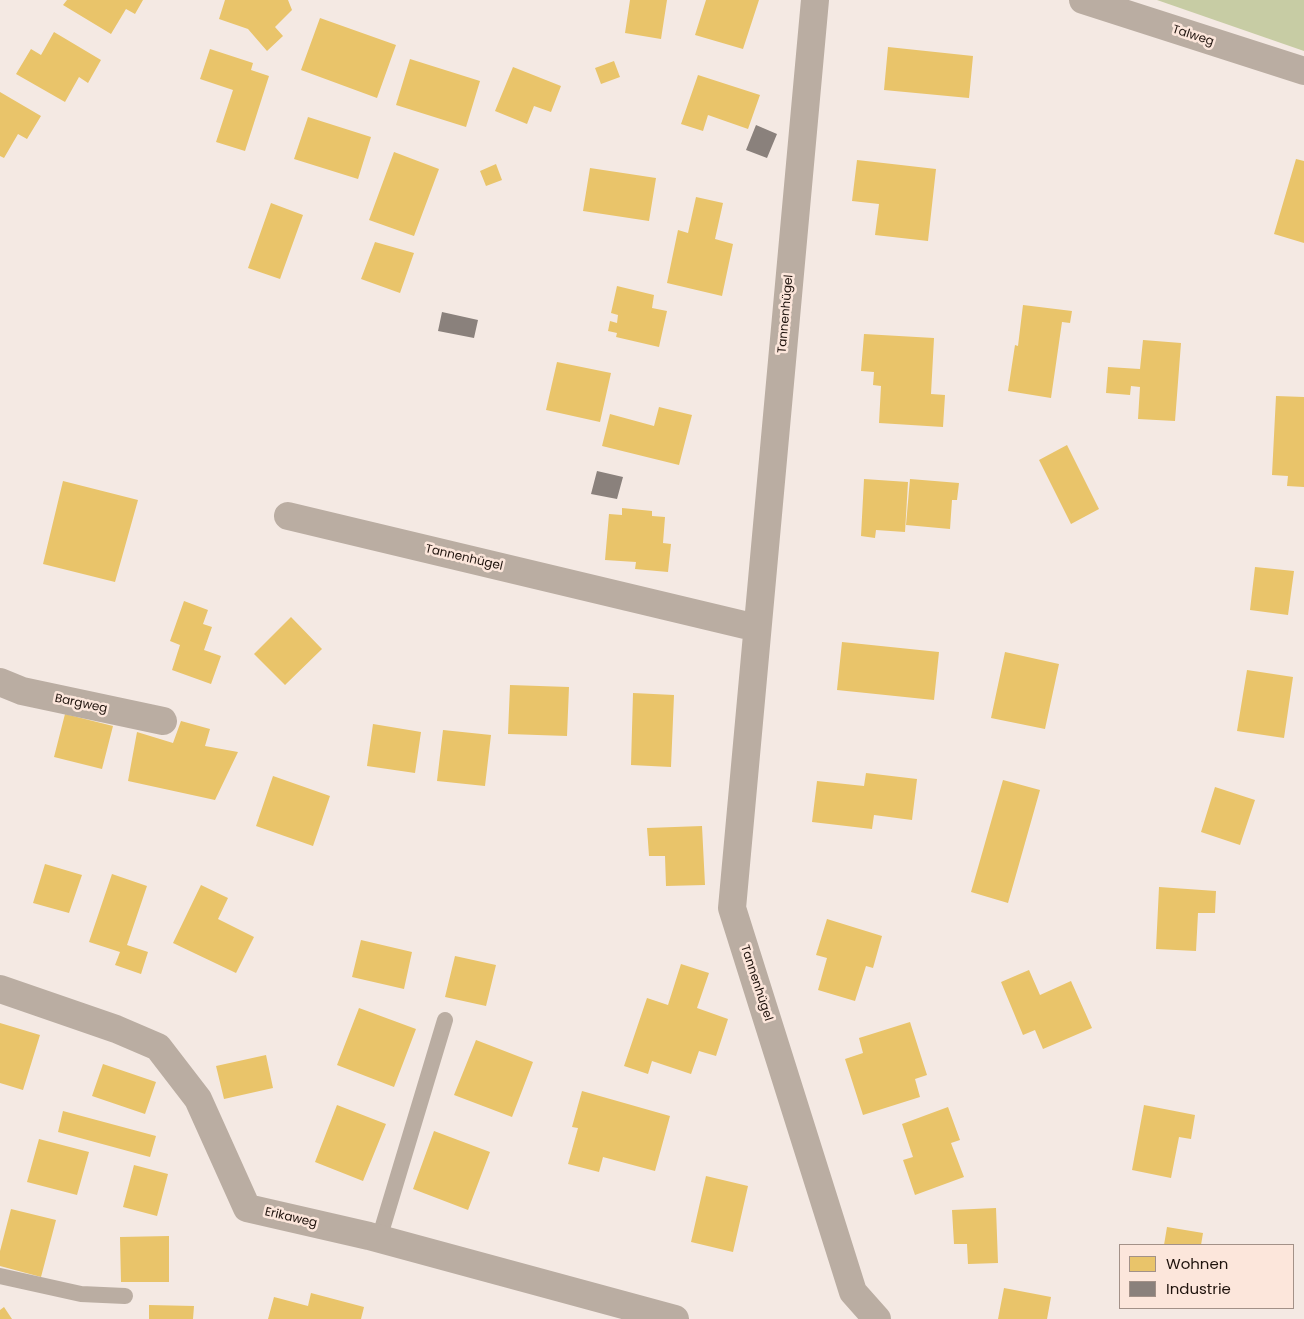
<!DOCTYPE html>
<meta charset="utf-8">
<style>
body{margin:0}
#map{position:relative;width:1304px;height:1319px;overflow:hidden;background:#f4e9e3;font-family:Poppins,sans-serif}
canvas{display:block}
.legend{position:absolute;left:1119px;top:1244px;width:175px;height:65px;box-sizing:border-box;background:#fce6db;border:1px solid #a39188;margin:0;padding:6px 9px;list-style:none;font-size:15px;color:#1e120c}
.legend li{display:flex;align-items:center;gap:10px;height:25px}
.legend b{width:25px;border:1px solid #a39188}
</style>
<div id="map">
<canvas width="1304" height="1319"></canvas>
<ul class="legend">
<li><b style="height:14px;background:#e9c46a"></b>Wohnen</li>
<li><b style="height:14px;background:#8a817c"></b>Industrie</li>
</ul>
</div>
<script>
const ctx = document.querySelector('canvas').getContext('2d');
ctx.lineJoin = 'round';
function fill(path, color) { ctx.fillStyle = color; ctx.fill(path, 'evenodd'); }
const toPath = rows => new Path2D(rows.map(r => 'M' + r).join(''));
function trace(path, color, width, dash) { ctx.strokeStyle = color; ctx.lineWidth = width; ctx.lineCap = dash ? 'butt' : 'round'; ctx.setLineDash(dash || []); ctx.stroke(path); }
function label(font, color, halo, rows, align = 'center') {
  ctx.font = font + ' Poppins,sans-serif'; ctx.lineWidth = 5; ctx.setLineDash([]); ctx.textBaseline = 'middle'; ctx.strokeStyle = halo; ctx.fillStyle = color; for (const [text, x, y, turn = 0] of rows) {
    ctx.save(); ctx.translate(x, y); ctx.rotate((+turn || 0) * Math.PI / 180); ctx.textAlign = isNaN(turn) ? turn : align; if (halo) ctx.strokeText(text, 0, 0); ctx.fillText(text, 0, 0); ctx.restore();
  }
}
const forest = toPath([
 [1157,0,1304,0,1304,51]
]);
const homes = toPath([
 [67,0,143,0,135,14,126,9,111,34,63,5],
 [225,0,288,0,292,10,275,27,283,36,267,51,248,29,219,19],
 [630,0,667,0,661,39,625,33],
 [706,0,759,0,743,49,695,35],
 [320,18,396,45,377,98,301,70],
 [54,32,101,60,88,83,79,77,65,102,16,74,31,49,41,55],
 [888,47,973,56,969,98,884,90],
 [210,49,253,63,251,70,269,76,245,151,216,142,233,90,200,79],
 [410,59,480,81,466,127,396,105],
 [614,61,620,77,601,84,595,68],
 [513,67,561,86,551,112,534,106,527,124,495,111],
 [698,75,760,95,748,129,708,115,703,131,681,124],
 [0,92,41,116,27,139,18,134,4,158,0,156],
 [308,117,371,137,358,179,294,159],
 [394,152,439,169,414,236,369,220],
 [1296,159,1304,161,1304,243,1274,234],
 [857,160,936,169,928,241,875,235,879,204,852,201],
 [496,164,502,180,486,186,480,171],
 [590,168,656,178,649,221,583,211],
 [696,197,723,203,715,239,733,244,722,296,667,283,678,230,688,233],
 [271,203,303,215,280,279,248,268],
 [375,242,414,253,400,293,361,279],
 [617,286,654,295,652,308,667,311,659,347,616,337,617,333,608,331,610,321,617,323,618,315,611,313],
 [1023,305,1072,311,1070,323,1062,322,1051,398,1008,391,1015,345,1018,346],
 [864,334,934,338,931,394,945,395,943,427,879,423,881,386,873,385,874,372,861,371],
 [1143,340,1181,343,1175,421,1138,419,1140,387,1131,386,1130,395,1106,393,1108,367,1140,369],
 [557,362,611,373,600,422,546,410],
 [1276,396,1304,397,1304,487,1287,486,1288,476,1272,475],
 [659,407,692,415,679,465,602,446,610,414,654,426],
 [1067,445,1099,509,1071,524,1039,460],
 [864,479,908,482,905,532,876,530,875,538,861,536],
 [910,479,959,483,957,500,952,500,950,529,906,525],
 [63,481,138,500,115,582,43,564],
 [622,508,652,511,652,516,665,517,663,543,671,544,668,572,635,569,636,562,605,560,609,514,622,515],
 [1255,567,1294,571,1288,615,1250,610],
 [184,601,208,610,203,624,212,627,204,650,221,656,211,684,172,670,180,645,170,641],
 [291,617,322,649,285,685,254,654],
 [842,642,939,652,934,700,837,690],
 [1005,652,1059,664,1045,729,991,718],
 [1247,670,1293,677,1284,738,1237,731],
 [510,685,569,687,567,736,508,734],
 [633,693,674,695,671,767,631,765],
 [65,714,113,726,102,769,54,757],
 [181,721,210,729,205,746,238,752,215,800,128,781,137,732,173,743],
 [373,724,421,732,415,773,367,766],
 [443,730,491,735,485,786,437,781],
 [866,773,917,779,912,820,874,815,872,829,812,822,817,781,864,786],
 [273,776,330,796,313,846,256,826],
 [1003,780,1040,790,1008,903,971,892],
 [1215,787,1255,800,1240,845,1201,832],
 [702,826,705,885,666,886,665,856,649,856,647,828],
 [45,864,82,875,69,913,33,903],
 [112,874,147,886,127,945,148,952,141,974,115,965,120,952,89,942],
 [201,885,228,898,218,919,254,937,236,973,173,943],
 [1159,887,1216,891,1215,913,1198,913,1196,951,1156,949],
 [827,919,882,936,873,968,866,966,855,1001,818,990,827,958,816,955],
 [361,940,412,952,404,989,352,977],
 [455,956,496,965,486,1006,445,997],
 [681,964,709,973,697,1008,728,1019,716,1056,699,1051,691,1074,652,1061,648,1074,624,1066,647,998,668,1005],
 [1029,970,1040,995,1071,981,1092,1028,1043,1049,1035,1030,1023,1035,1001,982],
 [359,1008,416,1029,394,1087,337,1065],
 [910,1022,927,1075,915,1079,920,1097,863,1115,845,1059,863,1053,859,1038],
 [0,1023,40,1035,23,1090,0,1083],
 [476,1040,533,1062,512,1117,454,1095],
 [266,1055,273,1088,224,1099,216,1066],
 [103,1064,156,1082,145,1114,92,1096],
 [582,1091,670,1116,655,1171,603,1157,599,1172,568,1164,578,1128,572,1127],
 [337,1105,386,1124,363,1181,315,1162],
 [1144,1105,1195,1115,1191,1139,1179,1137,1171,1178,1132,1170],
 [948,1107,960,1140,951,1143,964,1177,915,1195,903,1160,913,1157,902,1124],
 [63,1111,156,1136,150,1157,58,1132],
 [434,1131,490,1152,468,1210,413,1189],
 [39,1139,89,1152,77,1195,27,1182],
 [134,1165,168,1174,157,1216,123,1207],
 [706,1176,748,1186,733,1252,691,1242],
 [996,1208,998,1263,968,1264,967,1244,954,1244,952,1210],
 [11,1209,56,1220,41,1277,0,1266,0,1251],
 [1167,1227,1203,1233,1201,1245,1164,1245],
 [169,1236,169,1282,121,1282,120,1237],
 [1004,1288,1051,1297,1047,1319,998,1319],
 [311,1293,364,1307,361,1319,268,1319,274,1297,308,1306],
 [149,1305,194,1306,193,1319,149,1319],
 [4,1307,12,1319,0,1319,0,1310]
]);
const industry = toPath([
 [756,125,777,134,767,158,746,150],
 [442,312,478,320,474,338,438,331],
 [597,471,623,477,617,499,591,494]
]);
const service = toPath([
 [379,1239,445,1020],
 [0,1276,81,1294,125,1296]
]);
const minor = toPath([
 [815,0,732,908,853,1292,877,1319],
 [1083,0,1304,71],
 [288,516,757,628],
 [0,682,22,691,163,721],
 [0,989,116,1029,158,1047,198,1099,247,1208,369,1236,675,1319]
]);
const streetNames = [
 ["Talweg",1193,36,18],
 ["Tannenhügel",786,314,-85],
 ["Tannenhügel",464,558,13],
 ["Bargweg",81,704,12],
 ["Tannenhügel",756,983,72],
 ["Erikaweg",291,1218,13]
];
fill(forest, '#c7cca4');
fill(homes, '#e9c46a');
fill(industry, '#8a817c');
trace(service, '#baada2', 16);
trace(minor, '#baada2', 28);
label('12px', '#1e120c', '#fce6db', streetNames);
</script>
